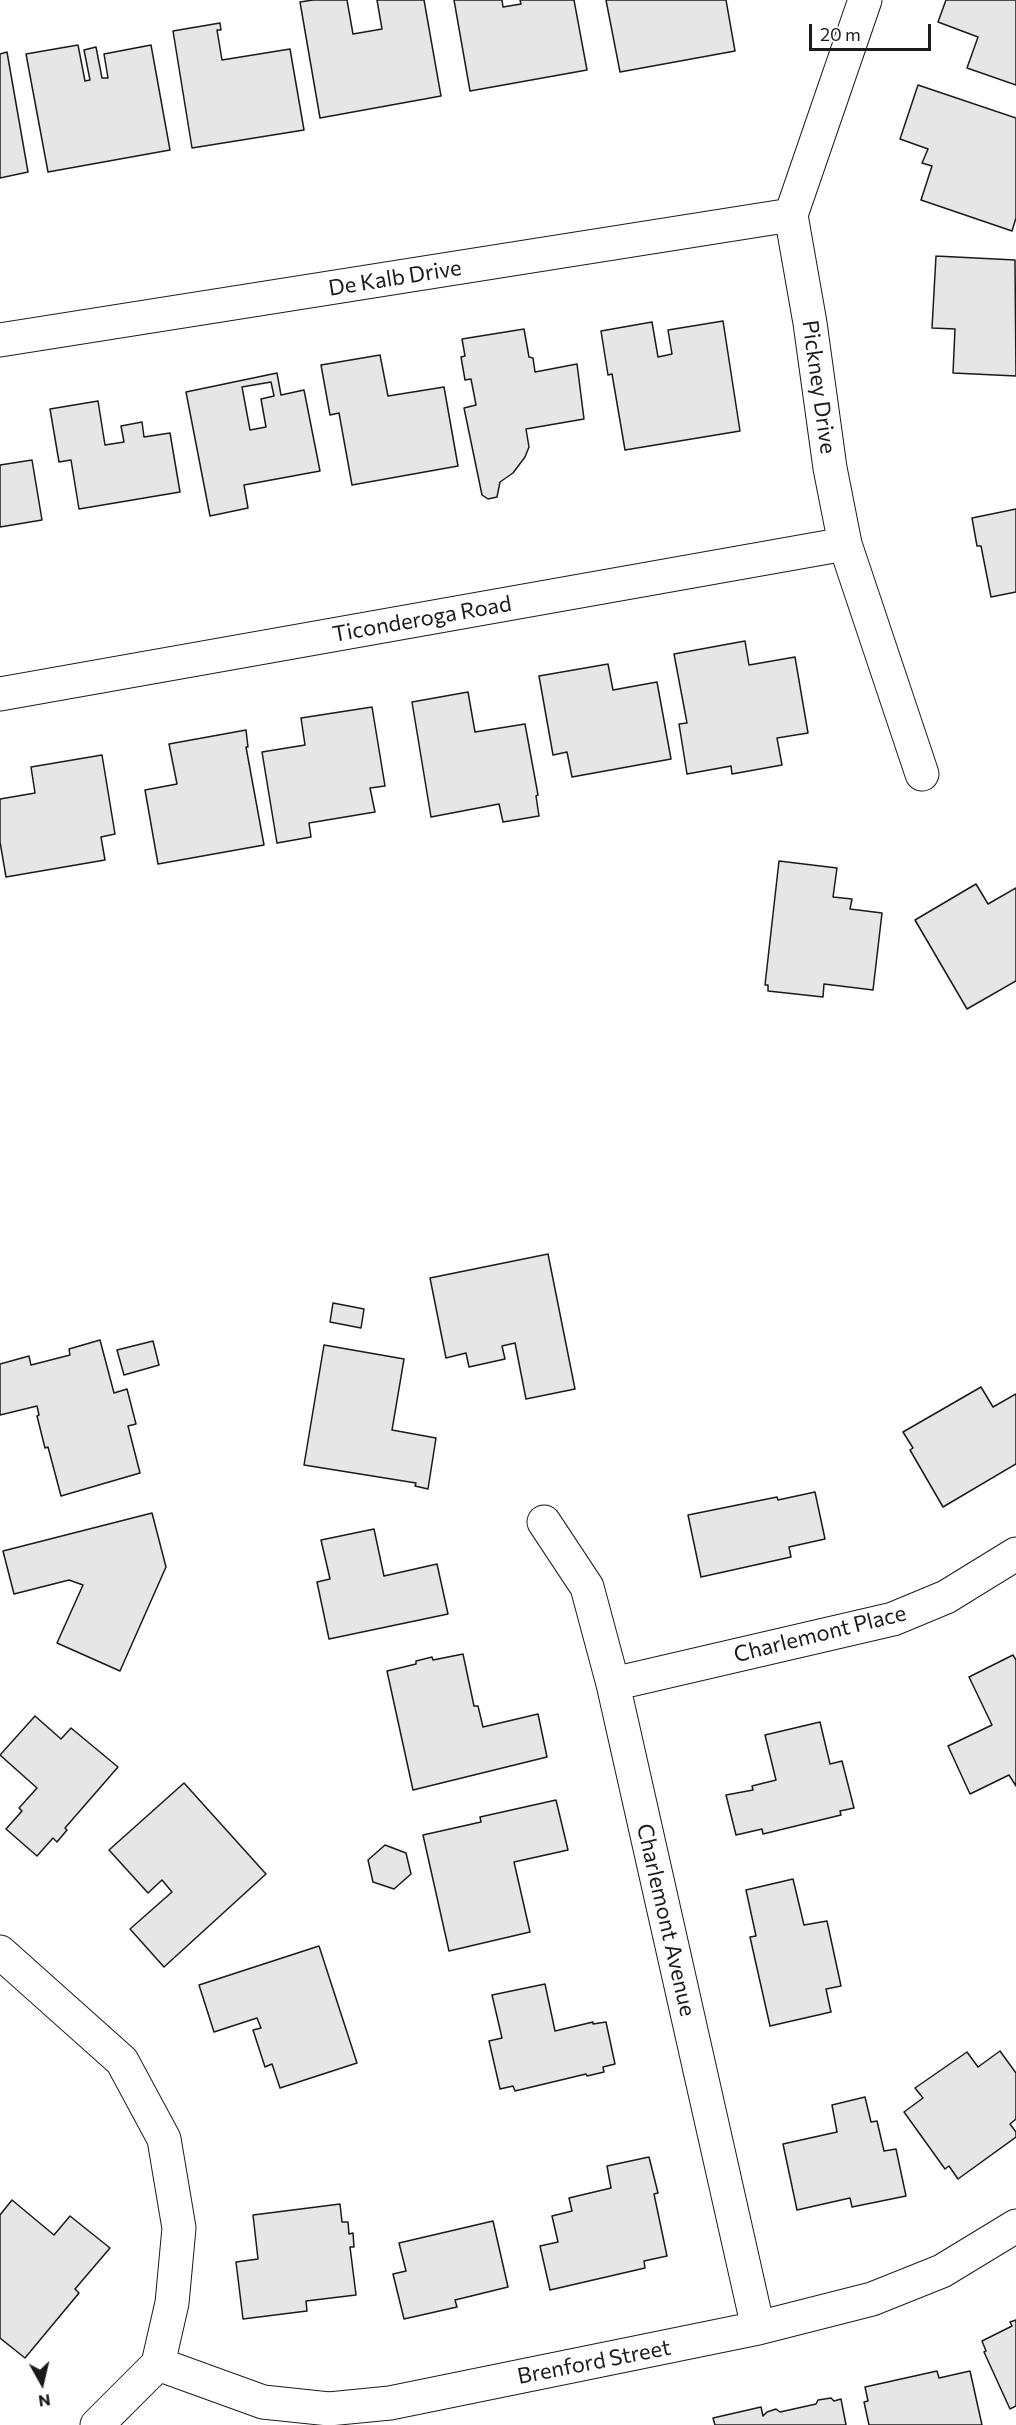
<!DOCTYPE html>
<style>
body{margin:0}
#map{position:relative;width:1016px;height:2425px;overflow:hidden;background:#fff;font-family:Commissioner,sans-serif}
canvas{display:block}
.north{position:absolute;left:12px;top:2353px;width:60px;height:60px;-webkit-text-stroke:4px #fff;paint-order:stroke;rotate:172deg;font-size:16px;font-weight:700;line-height:24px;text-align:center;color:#1a1a1a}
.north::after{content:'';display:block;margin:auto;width:21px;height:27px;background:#1a1a1a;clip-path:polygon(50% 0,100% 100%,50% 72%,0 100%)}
.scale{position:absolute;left:809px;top:24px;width:122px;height:27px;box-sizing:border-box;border:3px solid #1a1a1a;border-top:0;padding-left:8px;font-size:18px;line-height:21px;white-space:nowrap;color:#1a1a1a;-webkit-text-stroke:4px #fff;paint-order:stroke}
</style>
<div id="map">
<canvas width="1016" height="2425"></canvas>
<div class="north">N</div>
<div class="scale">20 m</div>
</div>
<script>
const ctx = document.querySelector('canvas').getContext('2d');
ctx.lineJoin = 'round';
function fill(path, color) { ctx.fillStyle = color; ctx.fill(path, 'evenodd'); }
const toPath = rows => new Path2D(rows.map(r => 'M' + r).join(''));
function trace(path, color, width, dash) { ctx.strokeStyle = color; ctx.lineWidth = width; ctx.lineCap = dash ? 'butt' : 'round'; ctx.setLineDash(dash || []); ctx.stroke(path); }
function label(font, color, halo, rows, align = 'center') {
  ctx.font = font + ' Commissioner,sans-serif'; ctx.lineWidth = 4.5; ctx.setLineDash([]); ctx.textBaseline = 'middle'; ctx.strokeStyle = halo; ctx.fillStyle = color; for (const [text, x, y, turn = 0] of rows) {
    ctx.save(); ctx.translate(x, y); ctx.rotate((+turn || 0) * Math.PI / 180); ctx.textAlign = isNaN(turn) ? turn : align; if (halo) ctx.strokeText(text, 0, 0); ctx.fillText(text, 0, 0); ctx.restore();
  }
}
const building = toPath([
 [313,0,347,0,353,34,382,29,377,0,424,0,441,96,320,118,300,2,313,0],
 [454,0,502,0,503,7,521,4,520,0,574,0,587,70,470,91,454,0],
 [606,0,726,0,735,51,620,72,606,0],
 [946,0,1016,0,1016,85,967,68,978,37,938,22,946,0],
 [220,23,221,30,217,30,222,60,290,49,304,130,192,148,173,31,220,23],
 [78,45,85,81,90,80,84,50,96,47,102,78,108,78,104,54,151,45,170,150,48,172,26,54,78,45],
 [7,52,28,172,0,178,0,54,7,52],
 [918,85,1016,118,1016,218,1012,231,921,200,932,166,922,163,928,149,900,139,918,85],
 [936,256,1015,260,1016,376,953,373,955,329,932,328,936,256],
 [723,321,740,431,625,450,612,374,608,375,601,331,652,322,658,357,672,354,668,330,723,321],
 [524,329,529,357,533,358,535,372,577,364,584,419,526,429,529,447,525,457,513,473,500,482,497,497,488,499,482,495,464,408,476,405,471,379,465,380,461,357,465,356,462,339,524,329],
 [380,355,388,396,444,387,458,466,352,485,339,413,330,415,321,365,380,355],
 [277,373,281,395,304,390,320,471,244,485,248,508,210,516,186,392,277,373],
 [271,382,274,396,261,399,266,427,250,430,242,387,271,382],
 [98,401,105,445,124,442,121,426,142,422,144,437,170,433,180,492,79,509,71,460,59,462,50,409,98,401],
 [32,460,42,520,0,527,0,465,32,460],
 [1016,509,1016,592,991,597,981,546,977,546,972,518,1016,509],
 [745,641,749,665,795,657,808,733,777,738,782,765,732,774,731,766,687,774,679,724,687,723,674,654,745,641],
 [608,664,613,690,657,682,671,759,572,777,567,752,553,755,539,676,608,664],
 [468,692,475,732,525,724,538,795,536,796,539,816,503,822,499,804,431,817,412,702,468,692],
 [372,707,385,786,370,788,375,812,309,823,311,837,277,843,262,752,305,745,301,718,372,707],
 [246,730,248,747,246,747,264,845,158,864,145,790,177,784,169,744,246,730],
 [102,755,115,834,101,837,105,860,6,877,0,842,0,799,35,793,31,767,102,755],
 [779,861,837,868,833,897,852,899,850,909,882,913,873,990,824,984,823,997,768,991,768,985,765,985,779,861],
 [976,884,988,904,1016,888,1016,981,967,1009,915,920,976,884],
 [548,1254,575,1389,526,1399,515,1343,502,1346,505,1359,469,1367,466,1353,446,1358,430,1278,548,1254],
 [333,1303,364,1309,361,1328,330,1322,333,1303],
 [100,1340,114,1393,127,1389,136,1424,128,1426,140,1473,61,1496,48,1447,45,1448,37,1416,39,1415,37,1406,0,1415,0,1364,29,1356,31,1365,70,1355,69,1349,100,1340],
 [153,1341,159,1365,124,1375,117,1350,153,1341],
 [324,1345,404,1359,392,1430,436,1438,428,1489,415,1486,416,1483,304,1465,324,1345],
 [981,1387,993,1407,1016,1394,1016,1464,943,1507,910,1450,913,1448,903,1432,981,1387],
 [815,1492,825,1539,789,1547,791,1557,701,1577,688,1515,777,1497,778,1500,815,1492],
 [152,1513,166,1567,120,1671,57,1643,83,1585,69,1580,14,1594,3,1551,152,1513],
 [374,1529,384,1576,437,1564,448,1614,329,1639,317,1582,330,1579,321,1540,374,1529],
 [463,1654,474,1706,478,1706,483,1727,538,1714,547,1757,413,1790,387,1671,416,1664,416,1661,432,1657,433,1660,463,1654],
 [1013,1655,1016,1660,1016,1786,1009,1775,970,1794,948,1746,992,1725,969,1677,1013,1655],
 [35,1716,61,1739,71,1728,118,1767,65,1828,67,1830,57,1842,53,1838,37,1856,6,1829,22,1811,19,1808,37,1788,0,1755,35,1716],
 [820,1722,830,1764,842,1761,854,1808,840,1811,841,1815,763,1834,762,1829,736,1835,726,1795,753,1790,752,1786,776,1780,765,1735,820,1722],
 [184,1783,266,1874,164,1967,130,1929,172,1892,162,1880,148,1893,109,1850,184,1783],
 [556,1800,568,1850,514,1862,530,1932,449,1951,423,1835,481,1822,480,1817,556,1800],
 [385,1845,406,1853,411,1874,394,1889,373,1882,368,1860,385,1845],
 [793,1879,804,1925,827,1921,841,1986,826,1989,831,2012,770,2026,750,1937,756,1936,746,1890,793,1879],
 [319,1946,357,2063,280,2088,272,2064,265,2067,253,2030,261,2028,257,2018,214,2032,199,1985,319,1946],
 [545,1984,555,2031,593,2022,593,2024,606,2022,615,2064,603,2067,604,2072,587,2076,586,2074,515,2091,513,2086,500,2089,489,2041,502,2038,492,1995,545,1984],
 [1000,2051,1016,2073,1016,2119,1010,2124,1016,2132,1016,2137,958,2179,949,2166,945,2169,904,2112,923,2098,915,2088,967,2052,978,2067,1000,2051],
 [865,2097,871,2122,877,2121,884,2151,896,2149,906,2196,852,2207,850,2198,797,2210,783,2144,837,2132,832,2105,865,2097],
 [649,2157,658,2193,654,2194,667,2256,644,2261,645,2268,550,2290,540,2246,558,2242,552,2216,572,2211,569,2198,611,2188,607,2166,649,2157],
 [12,2200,54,2235,70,2216,110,2248,75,2289,79,2293,25,2358,0,2338,0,2215,12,2200],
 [340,2204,342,2222,348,2222,349,2234,353,2233,354,2247,350,2247,356,2295,306,2301,307,2311,243,2319,236,2262,258,2259,253,2215,340,2204],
 [493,2221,508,2287,455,2300,457,2307,404,2319,393,2274,406,2271,399,2243,493,2221],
 [1016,2320,1016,2406,1010,2409,984,2352,986,2351,982,2341,1012,2326,1010,2322,1016,2320],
 [937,2371,939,2378,970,2371,982,2425,869,2425,864,2402,868,2401,865,2387,937,2371],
 [831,2398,834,2401,841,2399,846,2425,715,2425,713,2418,761,2407,763,2416,767,2412,776,2409,780,2412,816,2404,818,2400,831,2398]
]);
const street = toPath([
 [865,0,791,215,810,323,830,468,845,544,922,774],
 [0,340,791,215],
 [0,694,845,544],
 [544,1522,587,1587,613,1684,758,2328],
 [613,1684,893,1619,946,1597,1016,1554],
 [0,1952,122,2061,164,2139,179,2228,172,2303,158,2364,97,2425],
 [158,2364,263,2402,329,2409,390,2403,758,2328,872,2299,942,2271,1016,2226]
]);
const streetNames = [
 ["De Kalb Drive",395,278,-9],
 ["Pickney Drive",819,387,82],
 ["Ticonderoga Road",422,619,-10],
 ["Charlemont Place",820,1634,-14],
 ["Charlemont Avenue",666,1920,77],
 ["Brenford Street",594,2362,-11]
];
fill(building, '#e6e6e6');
trace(building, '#1a1a1a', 1.5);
trace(street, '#1a1a1a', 35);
trace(street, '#fff', 33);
label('22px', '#1a1a1a', '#fff', streetNames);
</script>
